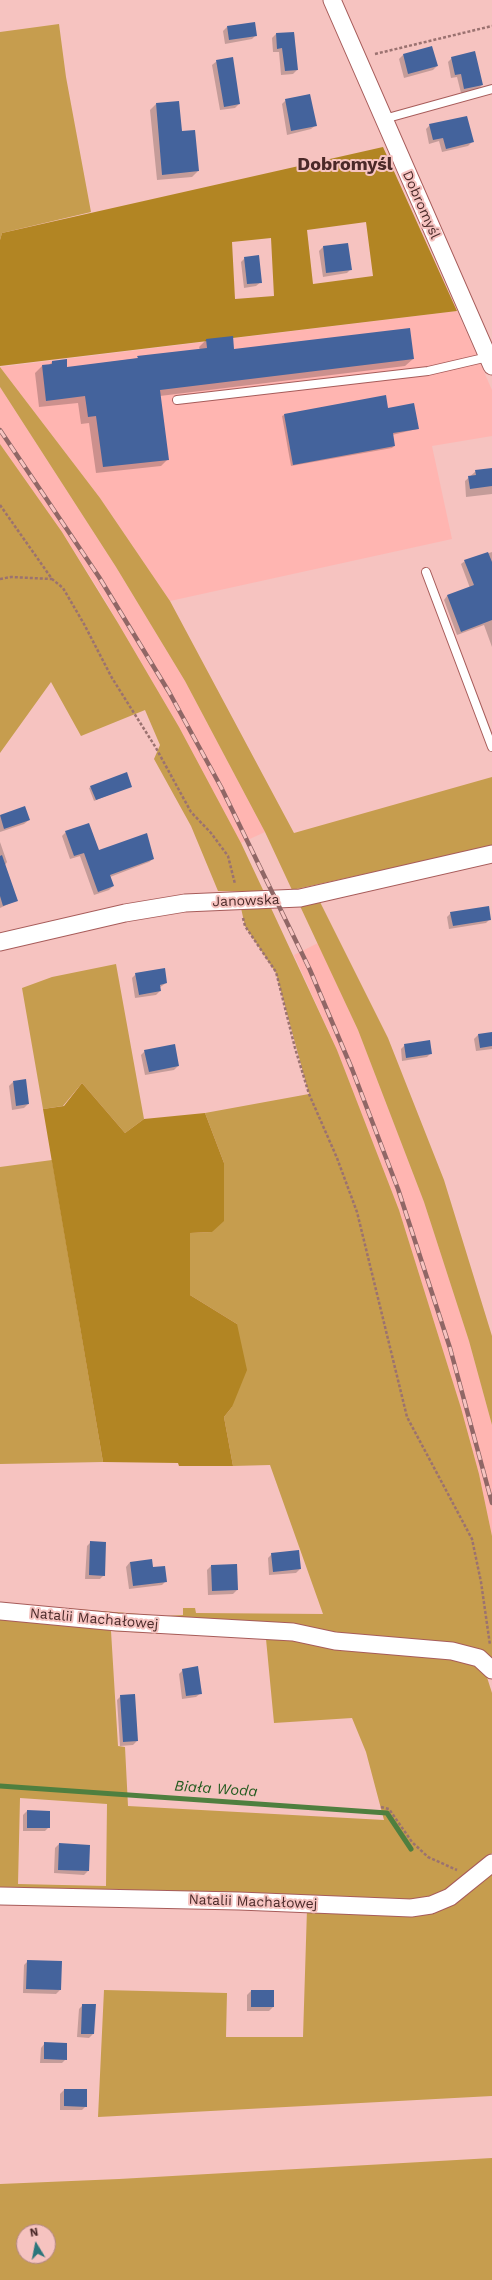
<!DOCTYPE html>
<meta charset="utf-8">
<style>
body{margin:0}
#map{position:relative;width:492px;height:2280px;overflow:hidden;background:#f6c3c0;font-family:"Work Sans",sans-serif}
canvas{display:block}
.north{position:absolute;left:16px;top:2224px;width:40px;height:40px;box-sizing:border-box;background:#f6c3c0;border:1px solid #b28684;border-radius:50%;rotate:350deg;font-size:11px;font-weight:700;line-height:16px;text-align:center;color:#4b2a29}
.north::after{content:'';display:block;margin:auto;width:14px;height:18px;background:#2c767b;clip-path:polygon(50% 0,100% 100%,50% 72%,0 100%)}
</style>
<div id="map">
<canvas width="492" height="2280"></canvas>
<div class="north">N</div>
</div>
<script>
const ctx = document.querySelector('canvas').getContext('2d');
ctx.lineJoin = 'round';
function fill(path, color) { ctx.fillStyle = color; ctx.fill(path, 'evenodd'); }
const toPath = rows => new Path2D(rows.map(r => 'M' + r).join(''));
function trace(path, color, width, dash) { ctx.strokeStyle = color; ctx.lineWidth = width; ctx.lineCap = dash ? 'butt' : 'round'; ctx.setLineDash(dash || []); ctx.stroke(path); }
function label(font, color, halo, rows, align = 'center') {
  ctx.font = font + ' "Work Sans",sans-serif'; ctx.lineWidth = 4; ctx.setLineDash([]); ctx.textBaseline = 'middle'; ctx.strokeStyle = halo; ctx.fillStyle = color; for (const [text, x, y, turn = 0] of rows) {
    ctx.save(); ctx.translate(x, y); ctx.rotate((+turn || 0) * Math.PI / 180); ctx.textAlign = isNaN(turn) ? turn : align; if (halo) ctx.strokeText(text, 0, 0); ctx.fillText(text, 0, 0); ctx.restore();
  }
}
const built = toPath([
 [457,311,492,390,492,436,432,446,452,539,170,601,100,498,0,367],
 [0,387,116,567,185,681,265,832,241,843,179,727,103,597,62,532,0,444],
 [318,943,358,1030,424,1202,469,1341,492,1425,492,1536,479,1474,461,1408,399,1210,337,1050,294,955]
]);
const green = toPath([
 [59,24,66,77,91,212,2,233,0,240,0,32],
 [0,367,100,498,170,601,294,833,492,777,492,846,292,890,265,832,185,681,116,567,0,387],
 [0,444,62,532,118,623,179,727,241,843,264,892,218,891,191,826,154,759,160,745,145,710,81,736,51,682,0,753],
 [320,902,388,1038,444,1180,492,1336,492,1425,469,1341,424,1202,358,1030,300,906],
 [241,908,271,908,337,1050,399,1210,461,1408,479,1474,492,1536,492,1661,176,1621,0,1603,165,1616,183,1615,183,1608,195,1608,196,1613,323,1614,270,1465,233,1466,224,1417,232,1407,237,1324,190,1295,188,1270,190,1233,212,1232,224,1163,205,1113,309,1094,276,973,245,926],
 [116,964,144,1119,125,1133,82,1083,63,1106,43,1109,22,988,52,977],
 [52,1160,103,1462,0,1464,0,1167],
 [0,1616,264,1635,466,1659,485,1671,492,1693,492,1853,445,1892,413,1903,0,1892],
 [111,1631,266,1639,274,1723,352,1718,366,1752,384,1820,128,1806,125,1747,118,1746],
 [20,1798,107,1804,106,1886,18,1884],
 [492,1871,492,2096,98,2117,104,1990,227,1993,226,2037,303,2037,307,1909,400,1913],
 [492,2158,492,2280,0,2280,0,2184,119,2179],
 [24,2232,48,2232,48,2256,24,2256]
]);
const forest = toPath([
 [383,147,457,311,0,366,0,240,2,233],
 [366,222,373,276,313,284,307,230],
 [271,238,274,296,235,299,232,242],
 [82,1083,125,1133,144,1119,205,1113,224,1163,224,1221,212,1232,190,1233,190,1295,237,1324,247,1370,232,1407,224,1417,233,1466,179,1466,178,1463,103,1462,43,1109,64,1106]
]);
const shadow = toPath([
 [227,27,256,35,252,39,225,44,223,31],
 [294,33,297,70,293,74,281,75,279,52,273,52,272,38,276,34],
 [403,55,437,66,433,70,404,78,399,59],
 [452,58,482,85,478,89,461,93,457,77,451,78,448,62],
 [217,61,239,104,235,108,220,110,212,65],
 [286,100,316,125,311,129,287,135,282,104],
 [156,104,181,132,198,171,192,177,157,180,150,110],
 [430,125,472,142,468,146,442,152,439,141,429,144,426,129],
 [347,244,351,269,347,273,323,277,319,251,323,247],
 [245,258,261,282,256,286,244,288,241,262],
 [206,340,234,350,413,359,405,366,160,396,168,459,161,466,96,473,89,423,81,424,78,403,39,407,35,373,42,366,48,366,52,362,66,360,66,368,200,350,199,347],
 [387,409,417,429,392,435,394,446,392,448,291,466,282,416,284,415],
 [492,469,492,494,466,497,465,481,476,471],
 [492,552,492,647,484,625,457,635,444,600,447,596,470,588,461,564,465,561],
 [131,786,94,801,89,788,91,787],
 [25,808,29,820,24,824,0,832,0,816],
 [66,832,98,852,153,859,149,862,110,877,113,886,109,890,94,895,80,856,70,859,62,836],
 [0,842,7,862,5,865,17,900,0,908],
 [451,913,490,919,486,923,449,929,447,917],
 [136,974,166,983,159,988,160,991,156,995,135,998,132,978],
 [492,1033,492,1049,476,1051,474,1039,478,1035],
 [405,1045,431,1053,427,1057,402,1061,401,1049],
 [145,1051,178,1066,174,1070,145,1075,141,1055],
 [13,1082,28,1104,24,1108,12,1110,9,1086],
 [91,1542,104,1575,100,1579,85,1579,87,1546],
 [272,1554,300,1569,296,1573,269,1575,268,1558],
 [130,1562,152,1568,166,1581,162,1585,129,1589,126,1567],
 [211,1566,237,1590,233,1594,208,1595,207,1570],
 [183,1670,201,1693,196,1697,182,1699,179,1674],
 [121,1696,137,1741,133,1745,120,1746,117,1700],
 [27,1811,49,1827,45,1831,23,1831,23,1815],
 [59,1844,88,1871,84,1875,54,1873,55,1848],
 [28,1961,60,1990,56,1994,23,1993,24,1965],
 [251,1991,273,2007,269,2011,247,2011,247,1995],
 [83,2005,93,2034,89,2038,77,2037,79,2009],
 [45,2043,66,2059,62,2063,40,2063,41,2048],
 [64,2090,86,2106,82,2110,60,2110,60,2094]
]);
const stream = toPath([
 [0,1786,387,1813,411,1849]
]);
const building = toPath([
 [255,22,257,36,229,40,227,26],
 [294,32,298,70,285,71,282,48,277,49,276,33],
 [432,46,438,66,408,74,403,54],
 [475,51,483,85,464,89,461,74,455,75,451,57],
 [233,57,240,104,224,107,216,60],
 [310,94,317,126,291,131,285,99],
 [179,101,182,131,195,130,199,171,162,175,156,103],
 [467,116,474,142,446,149,443,138,433,140,429,124],
 [348,243,352,270,326,273,323,246],
 [259,255,262,283,247,284,244,257],
 [410,328,414,359,160,390,169,460,103,467,96,416,88,417,85,396,46,401,42,365,52,364,52,361,67,359,67,367,138,358,137,356,207,348,206,339,233,336,234,349],
 [386,395,388,408,414,403,419,429,393,433,395,446,293,465,284,414],
 [492,468,492,486,470,489,468,476,476,475,475,470],
 [488,552,492,562,492,620,461,632,447,595,474,585,464,560],
 [127,772,132,787,96,800,90,786],
 [25,806,30,820,4,829,0,815],
 [89,823,99,850,147,833,154,859,110,875,114,886,98,892,84,853,74,856,65,831],
 [2,855,18,901,3,906,0,896,0,856],
 [489,906,491,920,453,926,450,912],
 [165,968,167,983,160,985,161,991,139,995,135,973],
 [492,1032,492,1046,480,1048,478,1034],
 [430,1040,432,1054,406,1058,404,1044],
 [175,1044,179,1066,149,1072,144,1050],
 [26,1079,29,1104,16,1106,13,1081],
 [90,1541,106,1542,105,1576,89,1575],
 [299,1550,301,1569,273,1572,271,1553],
 [152,1559,153,1567,165,1566,167,1582,133,1586,130,1562],
 [237,1564,238,1590,212,1591,211,1565],
 [198,1666,202,1694,186,1696,182,1669],
 [135,1694,138,1741,123,1742,120,1695],
 [27,1810,50,1811,50,1828,27,1828],
 [59,1843,90,1845,89,1871,58,1870],
 [27,1960,62,1961,61,1990,26,1989],
 [251,1990,274,1990,274,2007,251,2007],
 [82,2004,96,2004,94,2034,81,2034],
 [44,2042,67,2043,67,2060,44,2059],
 [64,2089,87,2089,87,2107,64,2106]
]);
const path = toPath([
 [375,54,492,26],
 [0,505,52,579,63,588,84,624,112,678,156,748,191,812,211,833,228,856,235,884],
 [0,579,11,577,52,579],
 [243,918,245,926,276,972,295,1048,309,1094,337,1158,357,1212,407,1417,472,1539,481,1582,490,1645],
 [381,1807,389,1809,412,1842,428,1857,457,1870]
]);
const service = toPath([
 [384,119,492,89],
 [177,400,428,371,488,357],
 [426,572,492,747]
]);
const minor = toPath([
 [332,0,492,366],
 [0,942,125,913,185,903,300,898,492,854],
 [0,1611,117,1622,293,1632,335,1641,452,1651,479,1658,492,1670],
 [0,1896,239,1901,411,1908,431,1905,450,1897,492,1863]
]);
const rail = toPath([
 [0,430,99,577,169,692,221,787,310,970,352,1069,398,1189,450,1348,492,1503]
]);
const streetNames = [
 ["Dobromyśl",421,205,66],
 ["Janowska",246,901,-2],
 ["Natalii Machałowej",94,1619,5],
 ["Natalii Machałowej",253,1902,2]
];
const waterNames = [
 ["Biała Woda",216,1789,4]
];
const districtNames = [
 ["Dobromyśl",345,165]
];
fill(built, '#ffb5b1');
fill(green, '#c69d4e');
fill(forest, '#b28523');
fill(shadow, '#0003');
trace(stream, '#4f7f3f', 5);
fill(building, '#44639c');
trace(service, '#a75c5a', 10);
trace(minor, '#a75c5a', 19);
trace(path, '#9b7270', 2.5, [3, 2]);
trace(service, '#fff', 8);
trace(minor, '#fff', 17);
trace(rail, '#906766', 4.5);
trace(rail, '#f6c3c0', 3, [9]);
label('14px', '#4b2a29', '#f6c3c0', streetNames);
label('italic 15px', '#235b1f', '#f6c3c0', waterNames);
label('bold 18px', '#4b2a29', '#f6c3c0', districtNames);
</script>
